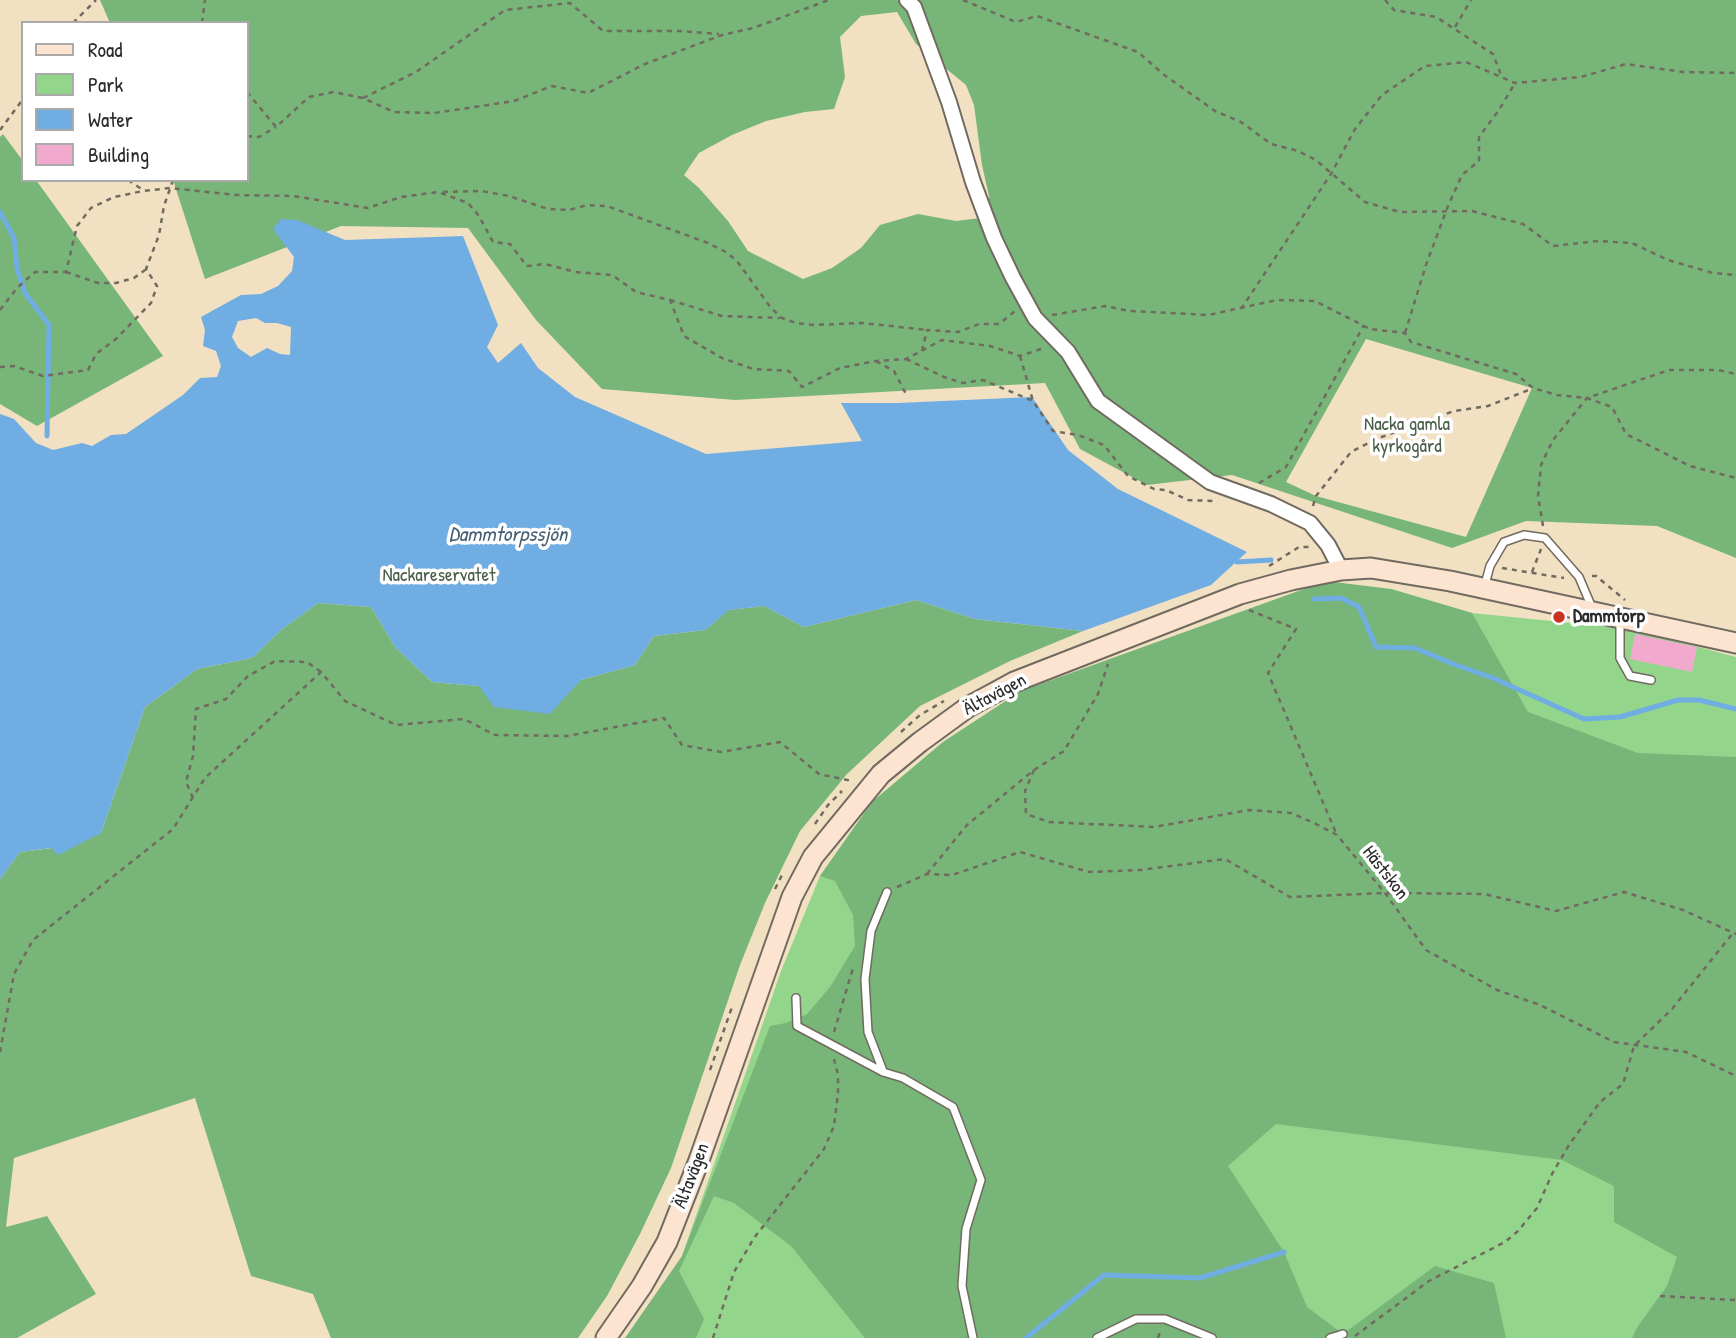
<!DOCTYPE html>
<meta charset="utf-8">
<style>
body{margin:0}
#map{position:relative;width:1736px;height:1338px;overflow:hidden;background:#f2e0c2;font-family:"Patrick Hand",sans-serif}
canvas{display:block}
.legend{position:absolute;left:21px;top:21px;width:228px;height:161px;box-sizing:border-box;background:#fff;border:2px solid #aaa;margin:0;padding:9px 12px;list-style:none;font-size:21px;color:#2b2b2b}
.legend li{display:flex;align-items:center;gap:14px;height:35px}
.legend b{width:35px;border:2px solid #aaa}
</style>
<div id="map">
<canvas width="1736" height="1338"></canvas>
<ul class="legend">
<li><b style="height:9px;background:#fde4d1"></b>Road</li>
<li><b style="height:19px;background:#94d58c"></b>Park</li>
<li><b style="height:19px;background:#6fade2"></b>Water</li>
<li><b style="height:19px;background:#f1aacd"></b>Building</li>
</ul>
</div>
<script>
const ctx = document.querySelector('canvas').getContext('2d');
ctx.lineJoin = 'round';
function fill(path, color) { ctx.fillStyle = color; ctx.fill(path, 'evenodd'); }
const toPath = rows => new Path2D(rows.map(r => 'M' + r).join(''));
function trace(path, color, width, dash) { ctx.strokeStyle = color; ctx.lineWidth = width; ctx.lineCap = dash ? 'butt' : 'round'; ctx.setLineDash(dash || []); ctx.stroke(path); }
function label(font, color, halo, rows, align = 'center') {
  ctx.font = font + ' "Patrick Hand",sans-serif'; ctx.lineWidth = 7; ctx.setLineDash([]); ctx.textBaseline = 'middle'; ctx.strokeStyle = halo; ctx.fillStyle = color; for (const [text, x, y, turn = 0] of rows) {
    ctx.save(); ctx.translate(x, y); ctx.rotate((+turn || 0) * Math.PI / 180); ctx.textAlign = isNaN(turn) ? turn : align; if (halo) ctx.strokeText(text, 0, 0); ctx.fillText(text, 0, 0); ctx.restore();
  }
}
const green = toPath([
 [1391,589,1472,613,1631,629,1736,657,1736,1338,626,1338,684,1257,682,1256,781,971,820,876,872,802,943,742,1021,691,1151,649]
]);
const forest = toPath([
 [100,0,1736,0,1736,558,1657,526,1526,521,1452,548,1232,475,1147,485,1080,449,1045,383,735,400,602,389,536,320,468,228,341,226,205,279,173,180,247,180,247,23,110,23],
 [897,12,916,44,966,85,974,105,982,165,989,196,989,217,956,221,918,214,880,225,861,248,832,268,803,279,748,251,728,221,699,188,684,175,699,153,732,135,766,121,805,112,834,109,845,77,840,37,861,16],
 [1366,339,1532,388,1466,537,1316,496,1286,482],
 [3,134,23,161,23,180,36,180,163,356,37,426,0,404,0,137],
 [1326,581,1391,589,1472,613,1528,712,1638,753,1736,757,1736,1338,1632,1338,1638,1326,1667,1286,1677,1257,1614,1222,1614,1186,1562,1160,1276,1124,1228,1166,1284,1252,1307,1307,1343,1334,1435,1266,1494,1283,1506,1338,865,1338,791,1246,734,1203,714,1196,679,1271,704,1319,696,1338,625,1338,682,1256,770,1026,786,1023,807,1014,830,987,855,946,853,915,835,881,820,876,872,802,943,742,1021,691],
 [916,600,975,619,1083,631,1010,661,920,706,847,774,800,831,765,903,740,965,671,1168,640,1234,607,1296,578,1338,331,1338,313,1294,251,1276,195,1098,14,1158,6,1227,47,1216,96,1294,17,1338,0,1338,0,879,20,852,52,848,101,833,145,707,197,669,252,658,281,630,318,603,371,607,395,647,432,682,479,686,581,680,635,665,654,636,705,630,728,610,764,606,804,627]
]);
const water = toPath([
 [281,219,297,220,345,240,463,236,498,325,487,347,498,363,521,343,538,368,575,397,706,454,862,441,841,403,898,403,1032,397,1068,450,1118,489,1247,552,1211,585,1083,631,975,619,916,600,804,627,764,606,729,610,705,630,654,636,635,665,581,680,550,714,494,707,479,686,432,682,395,647,371,607,318,603,281,630,252,658,197,669,145,707,101,833,58,855,51,848,20,852,0,879,0,414,14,419,36,443,53,450,82,443,92,446,111,435,126,434,183,395,200,378,217,377,221,366,216,351,203,346,205,330,201,317,241,295,261,294,278,286,292,271,294,257,273,229],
 [256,318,265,323,277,323,291,327,290,355,280,354,267,348,251,357,238,348,232,337,238,321]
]);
const stream = toPath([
 [0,212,14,238,17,268,25,293,49,325,47,436],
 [1237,562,1271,560],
 [1314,599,1341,598,1359,607,1376,647,1415,648,1453,664,1493,678,1584,719,1620,717,1678,700,1699,700,1736,709],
 [1026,1338,1104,1275,1200,1278,1284,1252]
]);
const building = toPath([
 [1635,634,1697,647,1692,672,1630,659]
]);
const path = toPath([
 [963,0,1016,22,1037,16,1138,52,1163,74,1215,111,1241,122,1271,144,1298,151,1316,160,1365,202,1400,212,1472,211,1523,224,1553,246,1598,241,1632,243,1668,260,1713,273,1736,275],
 [1385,0,1394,10,1436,17,1493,54,1501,75],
 [73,23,96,0],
 [202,23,205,0],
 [1455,27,1471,0],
 [247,92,276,127,309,97,333,92,363,98,394,112,434,113,514,101,552,86,588,93,645,64,722,35,753,28,829,0],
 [363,98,416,72,505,10,570,3,603,31,679,31,719,34],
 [0,130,23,99],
 [247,136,259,137,276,127],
 [128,180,143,190],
 [443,192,481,191,509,196,548,209,569,210,587,205,607,206,708,243,726,252,737,261,771,308,782,318,796,323,814,325,863,323,927,330],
 [66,272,98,283,116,283,134,278,145,270],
 [670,300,722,316,780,318],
 [1241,309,1331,174,1355,129,1382,95,1425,66,1466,62,1515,83,1581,77,1626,64,1683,72,1736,73],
 [0,310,17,288,35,272,66,272,77,226,91,208,114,197,143,191,170,188,236,195,293,196,368,208,401,197,438,192,468,203,479,216,493,242,510,244,527,266,545,264,576,272,612,275,636,292,670,300,684,336,722,358,753,369,789,371,802,387,840,368,876,361,906,359,942,340,990,346,1020,356,1044,348],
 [1052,315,1105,306,1129,311,1208,315,1277,300,1315,301,1370,329,1405,333,1411,342,1516,374,1533,388,1557,395,1587,398,1612,407,1626,434,1690,466,1736,478],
 [1405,333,1426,265,1448,206,1462,175,1479,161,1479,137,1499,110,1515,83],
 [922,351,927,330,958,332,979,324,999,324,1015,311],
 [1020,356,1033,401,1053,431,1078,435,1104,445,1128,476,1154,489,1166,490,1188,500,1213,501],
 [906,359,944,377,963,383,983,380,1033,401],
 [876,361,894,371,907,396],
 [0,367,14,366,43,376,88,370,96,354,117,338,151,303,157,286,146,269,159,235,164,206,173,180],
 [1259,483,1286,467,1364,325],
 [1313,506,1316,496,1351,452,1376,439,1454,411,1488,406,1531,389],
 [1543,526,1538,496,1541,465,1553,440,1587,398,1669,370,1718,370,1736,374],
 [1269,566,1299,547,1309,547],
 [1502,568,1564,578],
 [1532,572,1541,549],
 [1592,576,1596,576,1625,600],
 [1249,610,1296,629,1268,673,1336,833],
 [901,732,920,715,944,701],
 [1034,770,1025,791,1026,814,1049,822,1154,827,1249,810,1291,813,1316,824,1337,835,1385,893,1426,950,1497,990,1540,1005,1614,1042,1686,1052,1736,1076],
 [193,798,186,782,193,756,196,709,226,699,248,676,275,661,307,662,321,672],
 [815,824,828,805,842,791],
 [927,874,967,825,1034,770,1064,751,1098,694,1108,664],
 [897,887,927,874,952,875,1020,852,1089,872,1140,870,1225,859,1290,897,1385,893,1484,894,1556,911,1624,892,1683,910,1736,934],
 [775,889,783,873],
 [834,1032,853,968],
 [0,1052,14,974,33,940,173,829,205,778,321,672,345,701,396,725,464,719,495,735,567,736,664,718,682,745,721,752,780,742,819,774,852,781],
 [710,1070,732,1007],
 [1660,1296,1736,1300],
 [1355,1336,1429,1281,1505,1242,1518,1231,1537,1208,1552,1174,1569,1145,1600,1102,1623,1084,1634,1046,1672,1009,1733,933],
 [713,1338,734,1272,754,1238,824,1149,834,1126,838,1093,838,1075,834,1059],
 [1158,1338,1161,1329]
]);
const service = toPath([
 [1484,588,1490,566,1504,542,1524,535,1545,538,1579,577,1593,610],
 [1620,621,1620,658,1630,676,1651,680],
 [796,998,797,1026,883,1072,903,1078,953,1107,981,1180,966,1229,962,1286,973,1338],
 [883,1071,868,1032,865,979,871,931,887,892],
 [1097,1338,1136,1319,1165,1319,1212,1338],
 [1330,1338,1343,1334]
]);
const minor = toPath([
 [907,0,914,7,949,102,973,182,994,238,1013,278,1035,318,1068,352,1098,401,1210,482,1271,504,1310,523,1328,545,1341,570]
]);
const secondary = toPath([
 [606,1338,642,1286,667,1242,698,1163,792,897,813,857,881,774,920,742,968,707,1014,682,1240,594,1291,580,1341,570,1371,568,1450,581,1736,643]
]);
const markers = [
 [1559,617,7,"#c8321e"]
];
const parkNames = [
 ["Nacka gamla",1407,425],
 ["kyrkogård",1407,447],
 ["Nackareservatet",439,576]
];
const poiNames = [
 ["Dammtorp",1573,617]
];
const streetNames = [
 ["Ältavägen",995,695,-28],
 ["Hästskon",1385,873,52],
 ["Ältavägen",692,1176,-69]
];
const waterNames = [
 ["Dammtorpssjön",508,535]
];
fill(green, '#94d58c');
fill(forest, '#77b678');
fill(water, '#6fade2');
trace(stream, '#6fade2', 5);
fill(building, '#f1aacd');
trace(service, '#716a60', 10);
trace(minor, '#716a60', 18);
trace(secondary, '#716a60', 23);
trace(path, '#716a60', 2.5, [5, 5]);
trace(service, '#fff', 7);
trace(minor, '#fff', 14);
trace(secondary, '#fde4d1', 19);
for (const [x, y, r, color] of markers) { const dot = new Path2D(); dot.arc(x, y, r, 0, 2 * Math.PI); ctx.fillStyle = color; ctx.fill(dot); trace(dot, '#fff', 2.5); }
label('19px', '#4a5e48', '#fff', parkNames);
label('bold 19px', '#2b2b2b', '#fff', poiNames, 'left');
label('19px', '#2b2b2b', '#fff', streetNames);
label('italic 21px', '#465f74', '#fff', waterNames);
</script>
